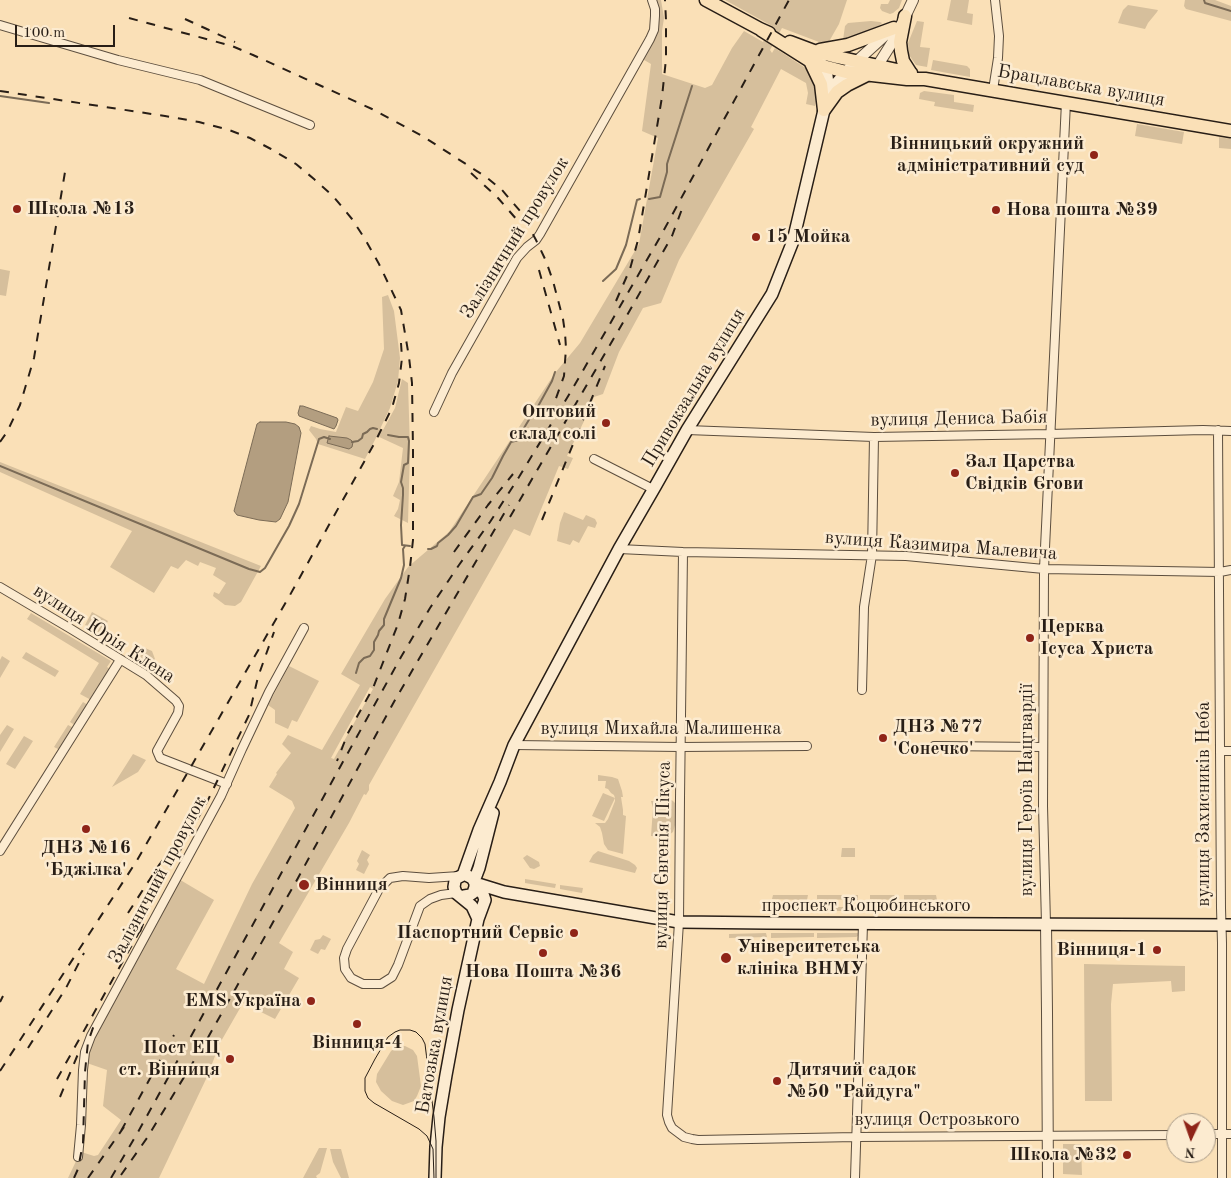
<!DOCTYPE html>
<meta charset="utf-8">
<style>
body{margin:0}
#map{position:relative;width:1231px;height:1178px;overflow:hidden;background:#fae0b7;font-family:"Old Standard TT",serif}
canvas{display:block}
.north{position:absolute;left:1166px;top:1113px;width:50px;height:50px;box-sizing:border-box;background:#fcebd0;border:1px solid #a79986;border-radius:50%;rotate:183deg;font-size:14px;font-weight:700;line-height:20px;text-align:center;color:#281e16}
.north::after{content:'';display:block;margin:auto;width:18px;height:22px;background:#8f2418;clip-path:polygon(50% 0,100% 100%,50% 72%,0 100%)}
.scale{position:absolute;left:15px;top:25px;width:100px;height:22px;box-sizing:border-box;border:2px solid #281e16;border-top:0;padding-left:6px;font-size:15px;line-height:18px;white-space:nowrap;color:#281e16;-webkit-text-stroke:4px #fcebd0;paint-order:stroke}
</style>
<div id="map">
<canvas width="1231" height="1178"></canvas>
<div class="north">N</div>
<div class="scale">100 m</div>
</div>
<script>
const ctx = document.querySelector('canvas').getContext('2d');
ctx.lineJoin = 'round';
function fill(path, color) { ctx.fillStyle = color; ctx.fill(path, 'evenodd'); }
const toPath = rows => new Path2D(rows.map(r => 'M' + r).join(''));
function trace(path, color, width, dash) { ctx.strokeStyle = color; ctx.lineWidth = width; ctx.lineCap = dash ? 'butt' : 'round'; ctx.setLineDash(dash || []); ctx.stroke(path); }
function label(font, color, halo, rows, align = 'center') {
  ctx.font = font + ' "Old Standard TT",serif'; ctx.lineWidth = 5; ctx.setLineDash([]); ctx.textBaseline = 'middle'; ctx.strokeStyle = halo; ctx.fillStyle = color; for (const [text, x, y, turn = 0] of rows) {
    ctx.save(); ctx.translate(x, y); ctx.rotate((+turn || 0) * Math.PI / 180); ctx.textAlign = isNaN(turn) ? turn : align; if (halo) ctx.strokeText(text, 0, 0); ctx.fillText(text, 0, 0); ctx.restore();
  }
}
const green = toPath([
 [652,0,661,0,664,18,662,31,662,74,705,88,712,85,732,48,744,31,763,42,772,26,725,0,847,0,839,24,827,45,782,28,770,50,772,53,775,48,804,67,812,75,817,93,815,106,806,104,808,93,806,83,781,69,751,127,754,129,679,260,661,303,643,308,619,352,603,394,594,397,587,415,567,456,573,458,568,469,559,466,530,536,514,529,369,785,369,790,366,795,364,794,349,823,279,943,293,952,284,969,299,978,275,1019,243,1003,220,1043,207,1077,159,1178,68,1178,78,1157,78,1151,94,1156,98,1155,121,1120,103,1106,107,1070,84,1062,86,1051,177,878,214,900,176,969,204,984,252,884,295,808,292,801,269,787,277,774,276,773,291,753,282,744,288,735,322,750,360,685,341,674,385,599,408,567,449,532,555,373,580,343,639,244,658,138,642,131,651,64,639,57,654,30],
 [370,687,373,689,334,759,331,758],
 [890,0,902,0,899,8,893,13,890,14,882,11,880,8,881,4,888,4],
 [951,0,969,0,967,13,973,14,972,25,947,20],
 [1185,0,1215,0,1231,6,1231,21,1186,9,1184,6],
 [1128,5,1158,10,1157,12,1148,23,1145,29,1118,23,1123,10],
 [871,21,880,22,882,23,880,25,848,40,843,40,845,26,848,23],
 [917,21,924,22,920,47,930,48,927,67,916,65,909,55,908,43],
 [933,60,967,66,970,69,970,77,931,70],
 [924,91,954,95,954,102,974,105,973,112,934,106,935,102,919,99,920,93],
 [1137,124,1184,132,1182,144,1135,136],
 [1219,137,1231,139,1231,149,1219,148],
 [0,269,10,271,6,296,0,295],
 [388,295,394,311,400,358,398,381,390,408,380,429,383,430,395,408,402,379,408,383,410,449,408,523,394,516,398,509,400,500,393,496,399,482,403,448,377,436,365,459,318,444,316,439,309,430,311,426,320,429,336,432,346,407,358,411,373,382,384,349,382,297],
 [0,462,261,566,241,602,235,606,225,605,213,596,214,592,219,594,226,583,213,575,216,568,200,562,198,566,186,560,178,569,171,566,154,593,110,567,132,531,0,472],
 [564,512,583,520,586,515,595,519,597,523,595,528,588,526,579,543,573,540,570,545,557,541,560,523],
 [92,612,108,621,101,634,85,625],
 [31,613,111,661,107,667,110,669,91,700,80,694,99,663,27,619],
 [145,648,152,651,155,659,149,668,141,667,129,660,136,649,142,653],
 [26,652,59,671,55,677,22,658],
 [2,656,10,661,0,678,0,660],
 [289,666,319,681,297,722,292,720,288,729,275,723,275,710,268,705],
 [83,702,88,705,76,726,70,722],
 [7,725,14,729,0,752,0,735],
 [68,725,74,728,60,750,54,747],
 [24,736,33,741,15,769,6,764],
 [133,754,146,760,138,772,112,787],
 [598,775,612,777,618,779,622,791,623,797,621,797,623,810,623,815,626,816,623,854,608,850,604,844,602,833,600,827,595,823,605,823,608,819,615,801,615,798,604,821,592,816,603,793,615,798,614,795,611,793,608,789,605,788,606,781,598,781],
 [659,793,673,801,675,803,675,825,673,832,666,837,651,836,653,808,651,801,657,801,658,794],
 [842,848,855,848,855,857,841,857],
 [362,850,370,855,367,860,369,864,364,874,356,870,359,864,357,861],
 [598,851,629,861,635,865,637,868,635,873,589,862,593,855],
 [527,855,539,862,540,866,534,869,530,868,523,858],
 [525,879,556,884,555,888,525,883],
 [560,885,583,888,582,893,560,889],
 [773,895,808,895,807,900,772,899],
 [817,895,858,895,858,900,817,899],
 [870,895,898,895,898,900,870,899],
 [904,895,936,895,937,900,904,900],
 [771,906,806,907,806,911,771,911],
 [810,907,859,907,860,911,810,911],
 [870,907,938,907,938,911,868,911],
 [942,907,967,907,967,912,942,911],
 [766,933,767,937,729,938,729,934],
 [771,933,814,933,814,937,771,938],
 [817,933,861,933,860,935,856,937,817,938],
 [323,935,331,939,325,950,321,949,318,954,310,950,315,940,320,939],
 [1084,964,1185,966,1185,991,1172,992,1171,981,1113,984,1111,1004,1112,1101,1085,1101],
 [405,1046,413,1050,417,1056,421,1086,417,1096,414,1101,403,1105,392,1101,381,1091,376,1082,377,1074,391,1051,396,1047],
 [1063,1144,1081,1144,1082,1175,1063,1174],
 [319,1148,327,1148,320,1173,316,1176,317,1178,303,1178],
 [330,1149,341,1149,349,1178,341,1178,333,1162]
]);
const water = toPath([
 [300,406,303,406,337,418,338,420,336,426,334,429,299,416,298,413,300,406],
 [260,422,286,422,295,424,299,427,301,433,288,502,280,519,276,522,259,520,237,515,234,511,257,424,260,422],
 [329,436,347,438,351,440,353,442,352,447,349,449,327,443,329,436]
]);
const stream = toPath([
 [1204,0,1205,3,1231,11],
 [0,96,49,103],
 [649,199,660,197,667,172,667,164,692,86],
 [603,281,616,269,626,245,637,200,640,199],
 [388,435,399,437,408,437,409,441,408,463,404,465,401,482,403,488,403,495,401,525,402,545,410,546],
 [352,442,358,441,362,438,363,434,367,432,370,429,373,428,377,429],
 [0,466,249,569,260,572,265,568,289,526,299,504,319,439,324,437,330,439],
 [428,549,431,549,437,546,438,543,448,535,456,526,473,497,481,494,492,478,503,456,511,442,519,440,524,428,530,418,536,410,552,381,555,372],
 [356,673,359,663,364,658,370,656,374,650,374,642,378,635,379,631,384,625,384,619,401,578,404,565,403,549,405,546]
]);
const minor = toPath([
 [0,25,118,60,200,80,310,125],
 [993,90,998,58,999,36,995,0],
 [434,412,452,373,517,258,527,247,536,240,540,234,650,39,654,30,655,16,655,9,652,0],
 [687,430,874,437,1050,434,1203,430,1231,431],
 [1218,430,1221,908,1222,943,1222,1178],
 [594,459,653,489],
 [619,549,683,552,906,556,1044,569,1220,572,1231,570],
 [683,552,680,798,679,922,667,1115,669,1122,672,1128,684,1137,692,1139,698,1140,856,1137,1176,1135],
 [0,587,71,629,146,675,176,701,179,706,178,713,157,751,160,758,227,784],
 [862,690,864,607,872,555,874,437],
 [514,745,681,747,807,746],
 [934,746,1043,747],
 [1220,751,1231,751],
 [0,851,120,660],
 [456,893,441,895,430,899,420,906,398,965,392,977,381,984,363,984,351,978,345,969,344,958,347,949,379,889,390,878,403,876,429,878,459,876],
 [1046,924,1043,806,1044,569,1066,102],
 [1206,1134,1231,1134],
 [78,1157,81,1125,83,1070,85,1052,91,1036,221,796,242,749,269,692,304,628],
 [855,1178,863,924]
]);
const tertiary = toPath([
 [857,61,891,30],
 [873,69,878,65,895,38,913,0],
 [1046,924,1047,1012,1048,1178]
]);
const secondary = toPath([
 [819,59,827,76,828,84,826,96],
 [463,875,479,830,500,782,514,745,619,549,656,485,687,430,772,294,793,241,824,110,834,86,851,67],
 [474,881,479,868,493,813],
 [475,883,504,892,679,922,767,923,1231,925],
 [464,896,470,895,473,893,475,887,475,883,472,878,466,875,463,875,457,878,455,881,454,887,456,893,472,906,478,919],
 [435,1178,436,1147,439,1117,446,1075,458,1010,478,919,485,900,483,894,475,887]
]);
const primary = toPath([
 [706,0,760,29,769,33],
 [905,16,900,42,901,51,903,61,910,72],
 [761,30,810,61,823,66,846,72,907,79,925,79,1231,131],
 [790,42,814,51,837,57,911,73],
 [820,50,848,45,894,28],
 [810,61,821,84,824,110],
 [824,110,837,92,847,85,867,75]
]);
const tram = toPath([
 [434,1178,433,1149,427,1136,419,1129,374,1103,368,1098,365,1091,365,1078,375,1059,388,1037,395,1032,400,1030,410,1030,416,1032,422,1038,425,1044,434,1117,436,1141,436,1178]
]);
const rail = toPath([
 [129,18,232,46,253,55,372,109,424,137,486,177,502,190,520,211,536,240,546,261,553,281,563,319,565,333,566,348,564,376,550,415],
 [185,19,235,42],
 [0,91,165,116,199,122,229,130,250,138,271,149,296,164,314,179,333,196,352,219,365,239,379,264,401,310,409,357,412,383,413,450,413,540,410,567,405,599,398,624,373,688,348,733,337,761],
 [471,173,498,198,518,221],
 [539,270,560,345],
 [616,301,630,269,638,240,662,97,666,59,666,20,665,0],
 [0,442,7,432,20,405,34,358,65,172],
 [510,517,621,326,672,236,682,209],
 [542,520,605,366],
 [454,552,488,505,513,474],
 [128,913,159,865,181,836],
 [140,932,151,903,208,800,249,715,258,677,274,632],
 [130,935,140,916],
 [0,1002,3,996],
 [28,1048,66,988,84,953],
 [0,1071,136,862,290,595,374,444,392,408,399,383,402,358,401,343],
 [57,1079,142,927],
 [60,1097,78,1054],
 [121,1131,174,1035],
 [121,1175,147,1138,206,1041,298,878,395,700,509,505],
 [74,1178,78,1169,83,1143,85,1072,88,1042,94,1025],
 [88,1178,124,1127],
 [111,1178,138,1132,401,657,430,608,459,565,490,522,519,477,570,393,659,239,789,0]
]);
const markers = [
 [1094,155,5,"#8f2418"],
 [17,209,5,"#8f2418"],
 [996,210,5,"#8f2418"],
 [756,237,5,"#8f2418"],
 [606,423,5,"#8f2418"],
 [955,473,5,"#8f2418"],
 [1030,638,5,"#8f2418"],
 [883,738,5,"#8f2418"],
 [86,829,5,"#8f2418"],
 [304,885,6,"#8f2418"],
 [574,933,5,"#8f2418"],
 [1157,950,5,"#8f2418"],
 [543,953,5,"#8f2418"],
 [726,958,6,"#8f2418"],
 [311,1001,5,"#8f2418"],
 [357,1024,5,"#8f2418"],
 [230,1059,5,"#8f2418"],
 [777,1081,5,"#8f2418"],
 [1127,1155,5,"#8f2418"]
];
const streetNames = [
 ["Брацлавська вулиця",1081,86,10],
 ["Залізничний провулок",515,238,-58],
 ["Привокзальна вулиця",694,388,-59],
 ["вулиця Дениса Бабія",959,419,-1],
 ["вулиця Казимира Малевича",941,546,4],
 ["вулиця Юрія Клена",104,634,33],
 ["вулиця Михайла Малишенка",661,729],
 ["вулиця Героїв Нацгвардії",1027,790,-90],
 ["вулиця Захисників Неба",1204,804,-90],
 ["вулиця Євгенія Пікуса",663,855,-89],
 ["Залізничний провулок",158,880,-62],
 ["проспект Коцюбинського",866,906],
 ["Батозька вулиця",435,1045,-80],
 ["вулиця Острозького",937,1120]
];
const poiNames = [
 ["Вінницький окружний",1084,144,"right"],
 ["адміністративний суд",1084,166,"right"],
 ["Школа №13",27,209],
 ["Нова пошта №39",1006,210],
 ["15 Мойка",766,237],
 ["Оптовий",596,412,"right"],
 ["склад солі",596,434,"right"],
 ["Зал Царства",965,462],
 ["Свідків Єгови",965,484],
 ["Церква",1040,627],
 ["Ісуса Христа",1040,649],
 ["ДНЗ №77",893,727],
 ["'Сонечко'",893,749],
 ["ДНЗ №16",86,848,"center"],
 ["'Бджілка'",86,870,"center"],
 ["Вінниця",315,885],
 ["Паспортний Сервіс",564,933,"right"],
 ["Університетська",737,947],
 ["клініка ВНМУ",737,969],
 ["Вінниця-1",1147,950,"right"],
 ["Нова Пошта №36",543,972,"center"],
 ["EMS Україна",301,1001,"right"],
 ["Вінниця-4",357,1043,"center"],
 ["Пост ЕЦ",220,1048,"right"],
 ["ст. Вінниця",220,1070,"right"],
 ["Дитячий садок",787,1070],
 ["№50 \"Райдуга\"",787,1092],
 ["Школа №32",1117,1155,"right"]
];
fill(green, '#d6bf9c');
fill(water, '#b39e80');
trace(water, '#7b6b56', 1);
trace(stream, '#7b6b56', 2);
trace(minor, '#5c4e3e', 10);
trace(tertiary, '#5c4e3e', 12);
trace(secondary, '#281e16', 14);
trace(primary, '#281e16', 15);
trace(minor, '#fcebd0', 8);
trace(tertiary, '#fcebd0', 10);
trace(secondary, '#fcebd0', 11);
trace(primary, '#fae0b7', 12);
trace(tram, '#281e16', 1);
trace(rail, '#281e16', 2, [9, 9]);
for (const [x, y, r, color] of markers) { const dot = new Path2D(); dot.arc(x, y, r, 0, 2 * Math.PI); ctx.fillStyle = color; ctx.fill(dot); trace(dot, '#fcebd0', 2); }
label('19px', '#281e16', '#fcebd0', streetNames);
label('bold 19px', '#281e16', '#fcebd0', poiNames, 'left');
</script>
